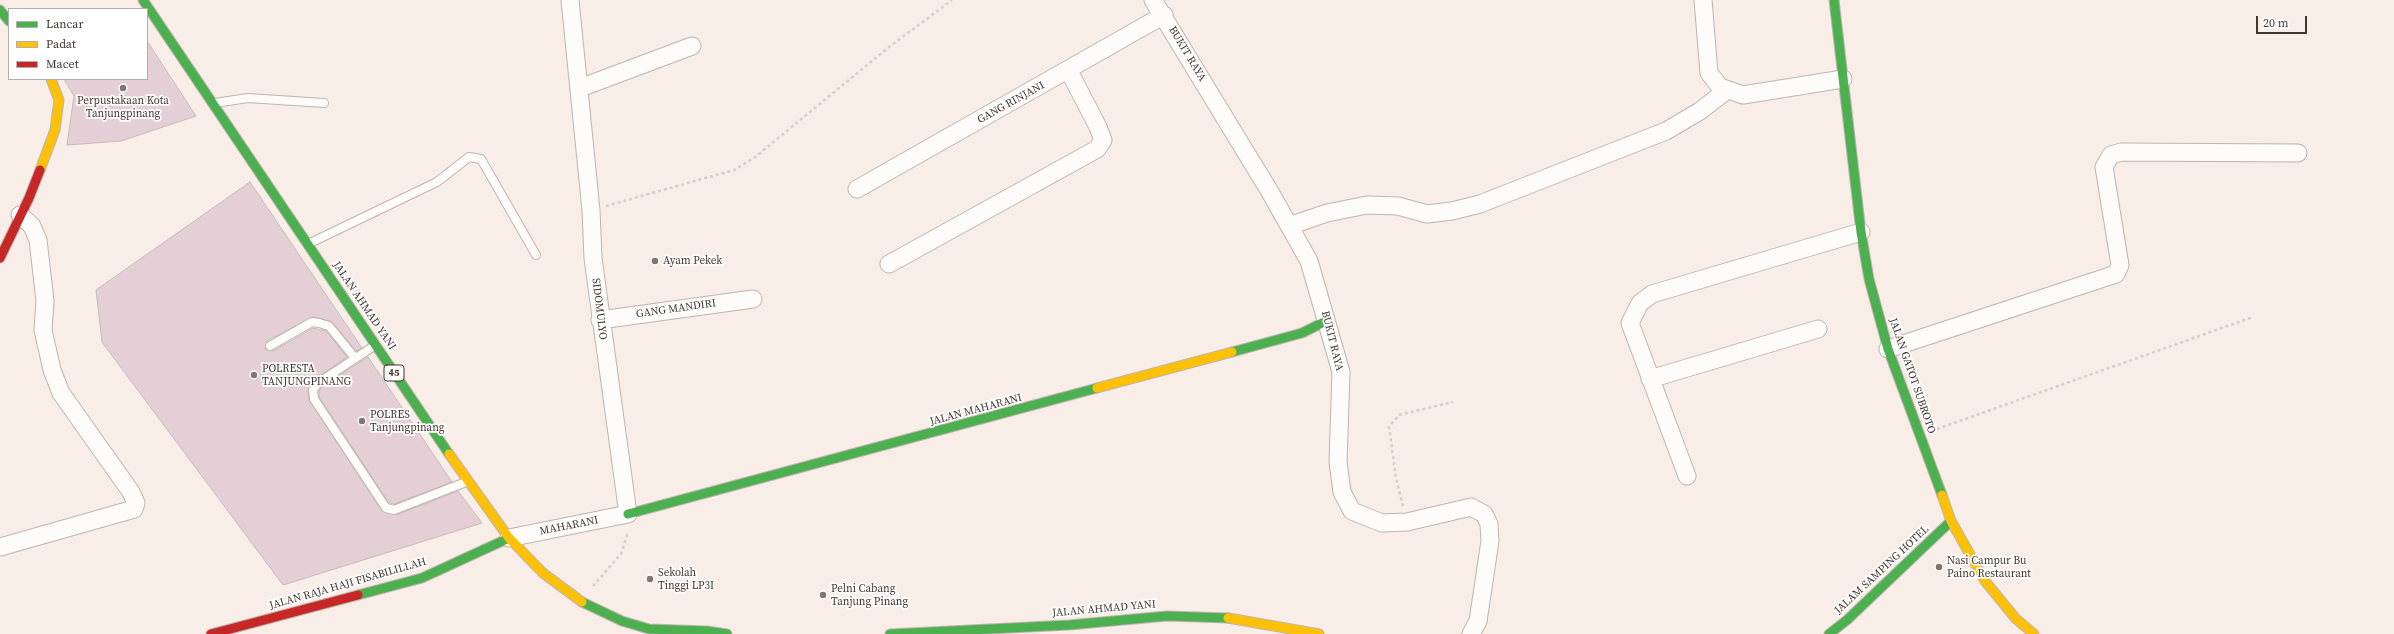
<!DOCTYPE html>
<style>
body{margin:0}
#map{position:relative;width:2394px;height:634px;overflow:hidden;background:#f8ede7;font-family:"Source Serif 4",serif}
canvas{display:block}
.legend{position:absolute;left:8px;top:8px;width:140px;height:72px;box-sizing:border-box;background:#fff;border:1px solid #b3afac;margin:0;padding:5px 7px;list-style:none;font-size:12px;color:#423630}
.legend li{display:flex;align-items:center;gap:8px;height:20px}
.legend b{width:20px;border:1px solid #b3afac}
.scale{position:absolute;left:2256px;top:16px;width:51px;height:18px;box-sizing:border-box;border:2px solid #423630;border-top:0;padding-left:5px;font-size:12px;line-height:14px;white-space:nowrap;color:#423630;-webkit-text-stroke:3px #fff;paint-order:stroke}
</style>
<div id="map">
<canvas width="2394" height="634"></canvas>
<ul class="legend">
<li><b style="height:5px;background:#4caf50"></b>Lancar</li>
<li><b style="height:5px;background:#ffc107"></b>Padat</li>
<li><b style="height:5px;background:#c62828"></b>Macet</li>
</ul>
<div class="scale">20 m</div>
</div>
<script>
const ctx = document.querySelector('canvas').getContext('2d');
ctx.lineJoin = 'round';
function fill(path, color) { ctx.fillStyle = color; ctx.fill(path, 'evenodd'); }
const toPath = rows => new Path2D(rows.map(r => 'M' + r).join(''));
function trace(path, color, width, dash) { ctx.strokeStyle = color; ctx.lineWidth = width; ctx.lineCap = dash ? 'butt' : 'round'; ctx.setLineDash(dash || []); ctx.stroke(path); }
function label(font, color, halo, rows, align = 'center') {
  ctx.font = font + ' "Source Serif 4",serif'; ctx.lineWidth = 3.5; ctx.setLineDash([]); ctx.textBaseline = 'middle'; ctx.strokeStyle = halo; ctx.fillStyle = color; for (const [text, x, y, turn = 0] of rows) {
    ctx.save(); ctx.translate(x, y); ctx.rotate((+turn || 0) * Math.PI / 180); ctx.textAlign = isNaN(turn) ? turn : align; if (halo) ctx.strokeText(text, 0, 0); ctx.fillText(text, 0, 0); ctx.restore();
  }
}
const building = toPath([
 [147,41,196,116,121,141,67,145,74,96,64,79,147,79,147,41],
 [250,182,362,348,356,351,331,321,313,317,267,341,265,349,273,351,313,328,326,331,347,357,314,380,308,390,309,400,382,511,396,515,458,491,482,523,283,585,102,342,96,290,250,182],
 [368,357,452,482,394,504,389,503,319,397,319,391,322,387,368,357]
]);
const path = toPath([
 [606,206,734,170,754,158,889,47,952,0],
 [1937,429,2253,317],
 [1403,506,1396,478,1389,427,1399,415,1453,402],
 [593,586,621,554,628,532]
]);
const lane = toPath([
 [215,103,248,98,324,103],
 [308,244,437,182,469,157,481,159,536,255],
 [270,346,312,322,319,323,329,326,355,358],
 [374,346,318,383,313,390,314,399,386,508,394,510,466,482]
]);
const street = toPath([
 [1153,0,1270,192,1309,261,1341,372,1338,462,1342,492,1352,511,1382,523,1407,522,1471,507,1484,514,1489,524,1490,541,1478,621,1471,634],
 [1703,0,1709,73,1720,87,1743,95,1843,79],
 [580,88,692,46],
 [857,189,1164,15],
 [1289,226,1327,213,1367,205,1398,206,1427,214,1452,211,1480,204,1666,131,1700,111,1727,90],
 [889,264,1097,149,1103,140,1098,127,1069,71],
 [600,320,753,299],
 [1888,349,2116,274,2120,265,2104,167,2111,155,2121,152,2298,153],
 [1650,379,1818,329],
 [1687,476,1630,323,1640,303,1652,294,1861,232],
 [509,538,628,514,593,258,591,210,570,0],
 [0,547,134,509,136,503,131,492,61,393,52,370,43,330,45,301,38,240,32,226,20,215]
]);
const fast = toPath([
 [143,0,449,454],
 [1834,0,1861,232,1869,279,1888,349,1942,495],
 [0,10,9,21],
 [1232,352,1302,333,1328,320],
 [628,514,1097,388],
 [358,595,422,578,509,538],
 [582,602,622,621,649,629,707,631,727,634],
 [890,634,1069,625,1167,616,1228,618],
 [1829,634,1847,620,1951,521]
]);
const slow = toPath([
 [40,170,55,130,59,100,51,79],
 [1097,388,1232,352],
 [449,454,509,538,543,573,582,602],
 [1942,495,1951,521,1985,581,2016,619,2034,634],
 [1228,618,1319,634]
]);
const jam = toPath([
 [0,258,29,198,40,170],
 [211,634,358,595]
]);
const markers = [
 [123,88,4,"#827670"],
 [655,261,4,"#827670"],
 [254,375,4,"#827670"],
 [362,421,4,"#827670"],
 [1939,567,4,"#827670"],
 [650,579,4,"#827670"],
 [823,595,4,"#827670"]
];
const shields = [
 [394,373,20]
];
const shieldNames = [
 ["45",394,373]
];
const streetNames = [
 ["BUKIT RAYA",1187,54,59],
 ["GANG RINJANI",1011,103,-29],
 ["JALAN AHMAD YANI",364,306,56],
 ["SIDOMULYO",599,309,83],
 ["GANG MANDIRI",676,309,-8],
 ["BUKIT RAYA",1332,341,76],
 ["JALAN GATOT SUBROTO",1912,376,71],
 ["JALAN MAHARANI",976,410,-15],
 ["MAHARANI",569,526,-11],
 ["JALAM SAMPING HOTEL",1882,570,-43],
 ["JALAN RAJA HAJI FISABILILLAH",348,584,-16],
 ["JALAN AHMAD YANI",1104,609,-5]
];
const poiNames = [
 ["Perpustakaan Kota",123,101,"center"],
 ["Tanjungpinang",123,114,"center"],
 ["Ayam Pekek",663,261],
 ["POLRESTA",262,369],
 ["TANJUNGPINANG",262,382],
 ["POLRES",370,415],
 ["Tanjungpinang",370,428],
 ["Nasi Campur Bu",1947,561],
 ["Paino Restaurant",1947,574],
 ["Sekolah",658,573],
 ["Tinggi LP3I",658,586],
 ["Pelni Cabang",831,589],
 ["Tanjung Pinang",831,602]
];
fill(building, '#e5cfd6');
trace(building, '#c5babb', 1);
trace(lane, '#beb4ae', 10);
trace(street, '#beb4ae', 19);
trace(fast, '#beb4ae', 11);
trace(slow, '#beb4ae', 11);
trace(jam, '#beb4ae', 11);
trace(path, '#d4cfcd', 2.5, [3, 3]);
trace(lane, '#fefcfb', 8);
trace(street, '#fefcfb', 17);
trace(fast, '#4caf50', 9);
trace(slow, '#ffc107', 9);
trace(jam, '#c62828', 9);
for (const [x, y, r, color] of markers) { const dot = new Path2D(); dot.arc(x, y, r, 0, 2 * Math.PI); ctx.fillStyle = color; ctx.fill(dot); trace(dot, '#fff', 1.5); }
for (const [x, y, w] of shields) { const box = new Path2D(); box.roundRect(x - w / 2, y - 8, w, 16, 3); ctx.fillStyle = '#fff'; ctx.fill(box); trace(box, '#423630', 1); }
label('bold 10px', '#423630', null, shieldNames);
label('11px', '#423630', '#fff', streetNames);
label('11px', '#423630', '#fff', poiNames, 'left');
</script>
